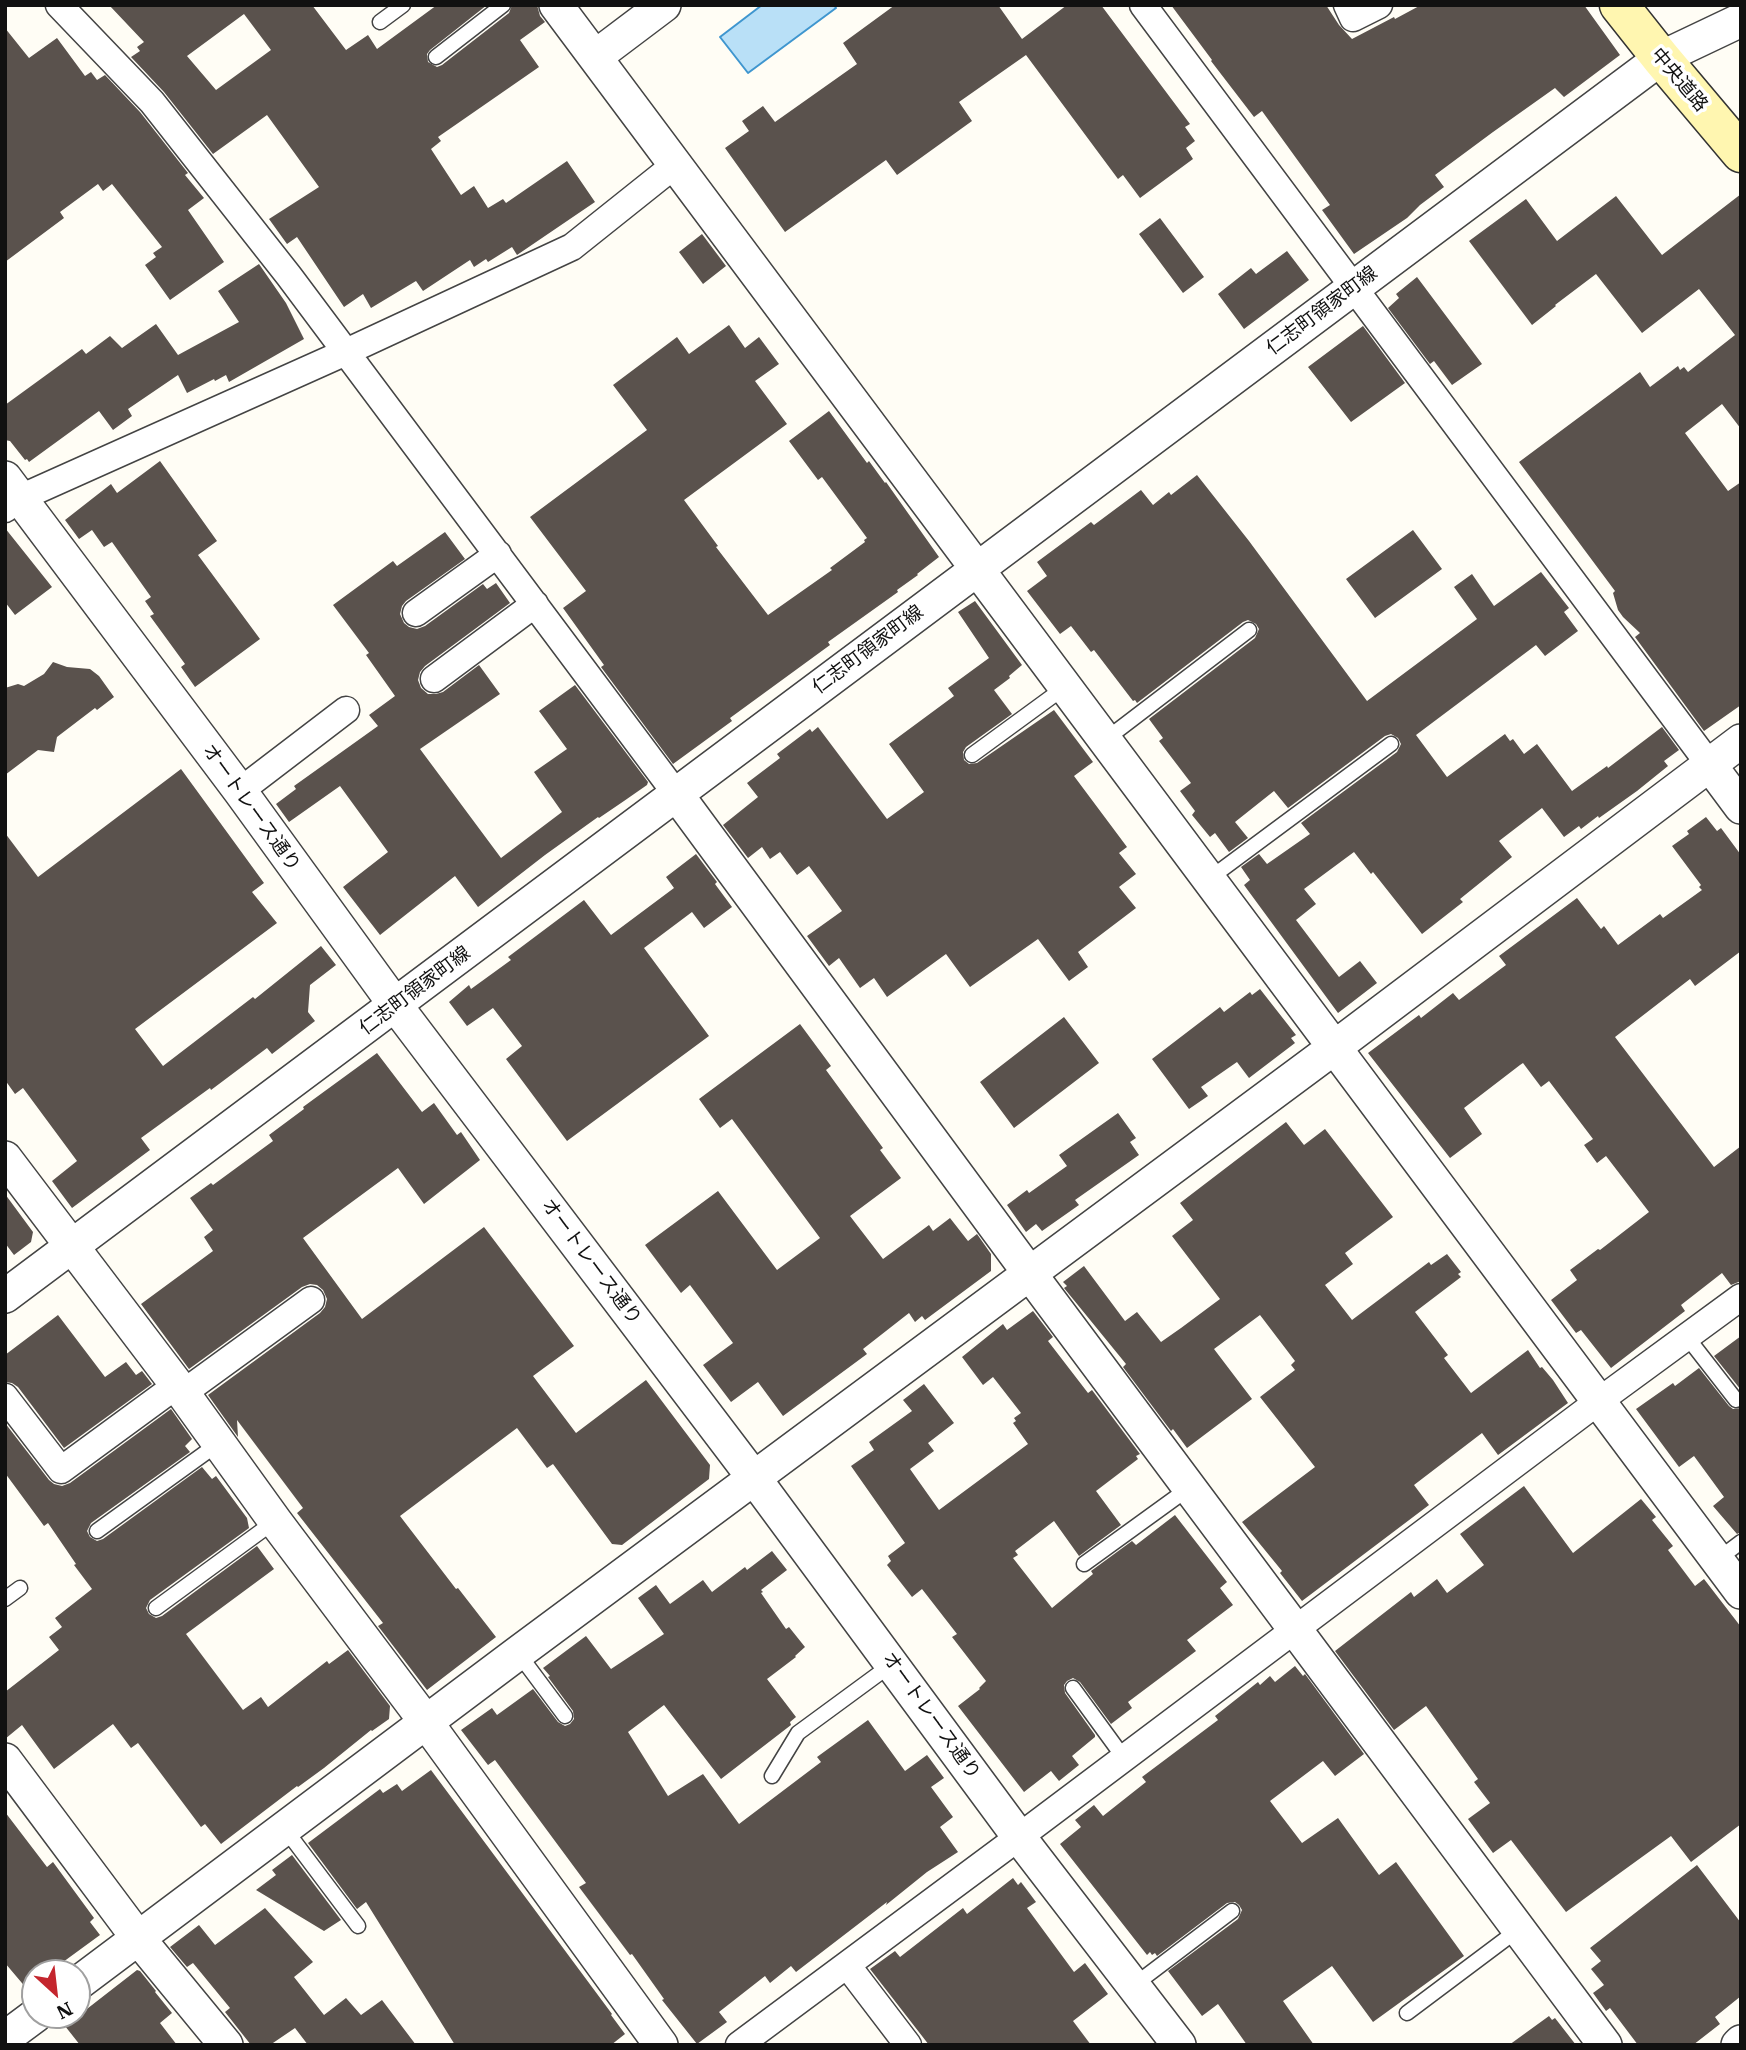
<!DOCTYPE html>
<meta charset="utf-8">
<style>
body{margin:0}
#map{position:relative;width:1746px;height:2050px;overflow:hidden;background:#fffdf5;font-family:"IBM Plex Serif",serif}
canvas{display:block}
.frame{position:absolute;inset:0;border:7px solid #111;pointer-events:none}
.north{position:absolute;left:21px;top:1959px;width:70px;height:70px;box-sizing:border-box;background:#fff;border:2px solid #a0a0a0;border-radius:50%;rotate:153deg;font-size:19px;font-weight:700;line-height:28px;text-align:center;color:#111}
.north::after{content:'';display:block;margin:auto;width:24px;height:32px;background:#c4262e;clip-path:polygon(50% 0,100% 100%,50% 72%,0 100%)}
</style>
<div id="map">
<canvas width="1746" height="2050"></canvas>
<div class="frame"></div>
<div class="north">N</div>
</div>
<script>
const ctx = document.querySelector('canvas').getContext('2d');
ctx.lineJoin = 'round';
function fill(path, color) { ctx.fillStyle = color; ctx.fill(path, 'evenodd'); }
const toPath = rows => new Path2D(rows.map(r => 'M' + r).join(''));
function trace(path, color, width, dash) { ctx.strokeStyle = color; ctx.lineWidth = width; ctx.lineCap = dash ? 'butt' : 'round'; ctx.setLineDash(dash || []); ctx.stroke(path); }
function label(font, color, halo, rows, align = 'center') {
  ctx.font = font + ' "IBM Plex Serif","Noto Sans JP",serif'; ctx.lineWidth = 7; ctx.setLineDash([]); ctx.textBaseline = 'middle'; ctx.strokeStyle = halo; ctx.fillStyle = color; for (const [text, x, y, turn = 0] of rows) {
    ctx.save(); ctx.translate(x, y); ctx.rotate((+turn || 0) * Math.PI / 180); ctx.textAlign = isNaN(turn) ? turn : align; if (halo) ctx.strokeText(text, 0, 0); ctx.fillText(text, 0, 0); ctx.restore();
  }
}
const water = toPath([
 [762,5,834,5,836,8,748,73,720,37,762,5]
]);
const building = toPath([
 [109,5,312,5,346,50,368,35,377,49,437,5,487,5,430,50,427,54,428,62,437,67,442,65,509,13,512,5,537,5,540,16,545,22,520,40,539,67,438,137,441,141,431,149,461,195,474,186,488,208,503,199,506,203,567,161,595,202,517,255,512,247,488,262,486,259,474,267,470,260,423,291,416,281,371,308,363,294,344,307,297,237,287,244,269,219,319,187,267,115,213,154,164,92,131,57,140,51,137,47,144,42],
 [244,14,271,50,216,90,187,56],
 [895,5,998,5,1022,39,1067,5,1101,5,1190,124,1185,127,1195,141,1186,148,1193,159,1140,198,1123,175,1118,179,1026,55,959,102,972,121,897,175,886,160,785,232,725,148,749,131,742,121,763,106,775,122,857,64,843,43],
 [1171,5,1326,5,1339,25,1352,39,1394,17,1395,19,1421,5,1584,5,1620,55,1564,97,1555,88,1493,132,1435,175,1444,187,1420,205,1407,218,1354,254,1322,210,1330,205,1262,111,1254,117,1211,61,1212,60],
 [5,28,29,58,57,38,85,76,91,72,97,80,105,75,140,112,188,173,185,175,204,198,188,210,224,262,170,300,145,265,156,257,153,253,162,247,112,184,103,191,98,184,60,212,64,218,5,262],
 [1741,194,1741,429,1722,404,1685,433,1728,491,1741,482,1741,705,1704,731,1635,637,1640,633,1623,617,1618,610,1613,593,1615,591,1519,462,1640,372,1650,387,1678,366,1680,370,1684,367,1688,372,1735,335,1699,289,1642,333,1596,274,1555,305,1556,306,1532,325,1469,241,1526,199,1557,241,1616,196,1662,255],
 [1160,218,1204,277,1183,293,1139,234],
 [702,234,726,266,703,284,679,252],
 [1287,251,1309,280,1244,329,1218,294,1251,268,1256,274],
 [259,264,286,303,304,339,229,382,226,375,215,381,214,379,187,393,178,375,128,409,132,416,113,430,99,411,29,462,27,459,25,460,10,441,5,440,5,405,82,349,86,354,110,336,122,348,156,324,178,355,239,322,218,291],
 [1417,277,1482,364,1452,385,1434,361,1430,364,1388,308,1399,298,1396,294],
 [729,325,745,348,759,337,779,364,755,381,787,424,684,500,718,546,716,547,768,615,832,570,830,568,865,542,864,540,867,538,822,477,818,480,789,441,829,411,867,463,869,461,885,483,886,482,939,557,917,574,918,575,897,590,898,592,828,642,830,645,730,718,732,721,673,764,601,667,604,665,563,608,586,591,530,517,647,430,613,385,677,337,689,354],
 [1363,326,1405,383,1351,422,1308,367],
 [160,461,217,541,198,555,260,639,195,687,181,667,185,664,150,616,154,614,145,601,151,597,112,542,104,547,92,530,79,539,65,520,111,484,117,493],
 [1197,475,1249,541,1367,701,1477,619,1454,587,1472,574,1494,606,1541,572,1569,608,1564,612,1578,631,1545,656,1536,645,1416,735,1447,777,1505,734,1510,741,1513,739,1524,754,1537,744,1572,791,1607,766,1608,768,1662,727,1679,750,1664,761,1668,766,1637,791,1599,818,1598,816,1581,829,1579,826,1564,837,1542,808,1499,841,1512,857,1460,899,1463,902,1422,934,1373,872,1371,874,1354,852,1304,889,1316,904,1296,920,1339,977,1360,961,1377,983,1338,1013,1244,885,1250,880,1241,867,1259,854,1267,864,1310,834,1301,823,1397,752,1401,744,1398,738,1391,734,1385,736,1288,808,1274,791,1235,822,1248,838,1229,852,1215,833,1210,837,1192,815,1195,811,1180,791,1191,783,1159,741,1163,738,1149,719,1255,638,1259,629,1256,624,1248,620,1243,622,1137,703,1135,700,1133,701,1094,650,1091,652,1071,626,1060,634,1027,591,1047,576,1037,562,1091,522,1094,525,1141,490,1153,505,1169,492,1171,495],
 [5,528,52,587,15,615,5,602],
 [1413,530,1442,569,1375,618,1346,579],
 [445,532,465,559,406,601,402,606,400,614,404,623,409,627,417,629,425,626,483,584,487,589,496,583,510,603,425,666,420,672,418,680,421,688,428,694,436,694,443,692,479,665,500,694,420,749,501,858,562,812,534,772,567,749,539,711,575,685,648,782,647,785,624,801,599,818,598,817,545,855,478,907,455,876,380,935,343,887,388,852,340,786,289,822,276,804,296,789,294,786,378,726,369,715,395,696,366,655,369,653,333,605,393,561,397,566],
 [975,601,1022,665,1009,676,1010,678,994,690,1012,714,966,747,963,752,964,760,969,764,977,763,1054,710,1093,762,1074,776,1127,847,1119,853,1136,874,1119,887,1136,908,1078,952,1088,967,1069,981,1038,939,970,987,946,954,887,997,874,978,860,988,839,958,829,966,807,936,842,911,809,866,797,875,780,852,770,859,762,847,748,858,723,825,758,797,747,783,780,758,777,754,810,729,812,732,818,727,887,819,924,792,889,744,954,696,948,688,989,658,958,612],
 [53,662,67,667,90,669,99,676,114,697,97,710,95,708,57,737,54,752,38,750,5,775,5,688,18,684,24,686,44,674],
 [181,769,264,883,252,892,277,923,135,1029,163,1066,253,997,255,999,321,946,336,965,310,985,308,1012,315,1021,272,1054,267,1048,211,1090,210,1088,141,1138,150,1150,72,1208,52,1181,77,1161,23,1088,15,1094,5,1080,5,833,38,877],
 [1706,817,1717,831,1721,828,1741,855,1741,951,1695,986,1690,979,1615,1037,1714,1167,1741,1146,1741,1281,1731,1285,1722,1273,1681,1305,1685,1311,1611,1368,1581,1330,1576,1333,1551,1300,1577,1280,1570,1270,1598,1249,1600,1250,1649,1212,1606,1156,1597,1163,1584,1145,1593,1139,1549,1081,1541,1087,1523,1063,1520,1065,1464,1108,1482,1134,1450,1158,1368,1053,1419,1015,1421,1018,1453,993,1459,1000,1506,965,1499,956,1577,898,1601,929,1604,926,1618,945,1660,914,1663,918,1702,890,1699,887,1701,885,1672,846,1689,834,1687,831],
 [696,854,717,882,715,884,732,907,704,928,692,912,644,948,709,1036,567,1141,506,1059,522,1046,493,1008,467,1026,449,1002,469,985,471,989,511,960,508,957,584,900,611,935,674,888,666,877],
 [1260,989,1296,1035,1291,1038,1295,1043,1249,1078,1237,1062,1201,1087,1208,1096,1189,1109,1152,1059,1220,1007,1224,1012,1250,992,1252,995],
 [1064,1017,1099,1063,1014,1128,980,1082],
 [800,1024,831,1066,826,1070,883,1148,880,1150,901,1178,850,1216,883,1259,929,1225,933,1231,950,1218,968,1241,977,1234,991,1254,991,1271,925,1320,922,1316,915,1322,909,1313,863,1349,867,1354,783,1416,758,1382,731,1402,703,1365,733,1343,690,1285,681,1293,645,1245,718,1191,777,1270,820,1238,732,1119,720,1128,699,1099],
 [377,1053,422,1112,434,1103,457,1135,461,1132,480,1160,424,1204,398,1168,303,1238,362,1319,484,1227,574,1346,533,1376,576,1433,646,1380,710,1465,709,1479,622,1545,612,1544,553,1464,547,1468,517,1428,400,1516,456,1589,458,1588,496,1637,427,1690,378,1626,383,1623,297,1513,303,1508,237,1420,238,1437,208,1395,320,1313,325,1307,327,1299,323,1290,317,1285,310,1284,302,1287,189,1369,141,1304,213,1251,204,1237,213,1230,190,1198,211,1183,213,1185,273,1141,269,1135,304,1109,303,1107],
 [1118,1113,1136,1138,1130,1142,1139,1155,1075,1200,1079,1205,1042,1231,1036,1224,1026,1232,1007,1205,1027,1190,1029,1193,1067,1166,1059,1155],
 [1286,1122,1304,1145,1325,1129,1393,1217,1345,1253,1353,1264,1325,1285,1352,1320,1429,1262,1431,1265,1447,1254,1461,1272,1458,1274,1461,1277,1415,1312,1448,1355,1444,1358,1471,1393,1528,1350,1540,1368,1542,1367,1553,1380,1568,1403,1498,1455,1482,1433,1414,1485,1429,1505,1302,1601,1280,1573,1282,1571,1242,1522,1315,1467,1260,1397,1295,1370,1291,1365,1295,1361,1260,1315,1214,1349,1252,1399,1187,1448,1173,1429,1171,1431,1123,1367,1126,1364,1064,1288,1067,1286,1063,1282,1084,1266,1125,1321,1137,1312,1161,1342,1181,1328,1220,1299,1172,1236,1193,1220,1180,1203],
 [5,1194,33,1232,31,1242,14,1255,5,1243],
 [1033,1311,1053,1337,1048,1341,1088,1393,1092,1390,1140,1454,1136,1456,1138,1459,1096,1491,1121,1525,1079,1556,1054,1521,1015,1551,1018,1555,1013,1558,1052,1608,1093,1574,1091,1571,1132,1541,1136,1545,1175,1515,1227,1582,1220,1588,1233,1605,1187,1640,1196,1651,1128,1702,1132,1708,1111,1724,1080,1682,1073,1678,1067,1681,1064,1685,1065,1693,1095,1735,1095,1737,1072,1756,1079,1765,1059,1781,1051,1771,1024,1792,958,1706,980,1689,979,1688,986,1681,952,1637,957,1634,922,1589,912,1597,887,1565,891,1561,888,1556,905,1543,851,1466,874,1450,869,1442,912,1411,903,1400,924,1384,954,1423,928,1443,934,1451,910,1469,939,1510,1028,1444,1013,1423,1016,1421,1014,1418,1021,1413,993,1377,983,1385,962,1357,1003,1324,1007,1330],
 [58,1315,105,1377,126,1362,136,1375,142,1371,152,1384,64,1448,18,1387,12,1383,5,1382,5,1355],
 [1741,1336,1741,1390,1714,1356],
 [1699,1368,1729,1406,1733,1409,1741,1408,1741,1532,1737,1534,1713,1506,1724,1497,1694,1456,1679,1467,1636,1409,1673,1383,1675,1386],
 [171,1409,192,1439,185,1446,190,1452,91,1523,87,1531,90,1537,97,1541,103,1539,202,1467,212,1479,216,1476,247,1518,249,1528,150,1600,146,1608,149,1614,156,1618,162,1616,257,1546,274,1569,186,1634,243,1710,261,1697,268,1707,327,1661,329,1664,348,1650,390,1706,389,1719,372,1731,371,1730,324,1768,298,1787,297,1786,221,1844,205,1824,201,1827,138,1743,131,1748,113,1724,54,1769,22,1725,5,1739,5,1692,59,1650,49,1637,62,1627,55,1618,92,1589,74,1565,76,1564,48,1523,44,1526,5,1473,5,1423,49,1480,54,1484,62,1486,70,1483],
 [1524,1486,1573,1553,1641,1499,1656,1517,1652,1520,1673,1546,1668,1550,1695,1586,1704,1579,1741,1627,1741,1824,1691,1862,1671,1836,1566,1912,1511,1840,1493,1853,1468,1819,1490,1803,1474,1782,1478,1779,1426,1706,1394,1730,1335,1651,1411,1592,1414,1597,1437,1579,1447,1593,1484,1565,1460,1534],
 [772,1551,787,1570,761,1590,763,1592,761,1593,786,1629,789,1627,805,1647,795,1656,796,1657,767,1679,796,1717,790,1722,791,1725,721,1779,664,1705,628,1732,668,1796,703,1774,739,1824,821,1762,817,1757,868,1720,905,1771,927,1755,944,1778,931,1787,953,1817,940,1827,958,1852,927,1872,886,1905,887,1902,796,1972,791,1966,770,1983,765,1976,719,2012,727,2022,697,2044,662,2000,664,1999,632,1954,630,1955,579,1887,586,1883,495,1760,488,1765,461,1730,492,1708,497,1715,533,1689,558,1722,565,1726,570,1724,574,1719,573,1711,548,1677,550,1676,543,1668,586,1636,611,1669,664,1634,638,1598,656,1585,670,1604,703,1580,712,1592,745,1567,747,1570],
 [1295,1666,1303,1676,1305,1674,1364,1754,1335,1776,1323,1761,1270,1801,1302,1843,1338,1818,1379,1875,1396,1862,1464,1956,1373,2022,1332,1966,1283,2001,1314,2045,1247,2045,1218,2004,1202,2016,1168,1971,1238,1919,1242,1910,1239,1905,1235,1902,1227,1903,1157,1956,1155,1953,1152,1955,1150,1952,1147,1955,1060,1844,1081,1827,1075,1820,1094,1805,1103,1816,1146,1782,1142,1777,1218,1720,1215,1716,1258,1682,1260,1685,1270,1676,1275,1682],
 [431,1770,612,2014,611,2015,625,2034,611,2045,455,2045,366,1902,357,1909,308,1843,380,1789,383,1793,397,1784,402,1791],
 [5,1812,47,1867,53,1862,94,1918,90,1922,100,1935,48,1973,35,1973,35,1982,27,1989,5,1963],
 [292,1855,341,1920,324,1931,256,1890,276,1875,272,1870],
 [1697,1865,1741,1923,1741,1996,1715,2017,1720,2024,1693,2045,1638,2045,1610,2008,1606,2011,1593,1993,1604,1985,1591,1969,1601,1961,1590,1948],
 [1013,1878,1018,1885,1021,1882,1036,1902,1027,1908,1074,1972,1085,1963,1108,1994,1073,2021,1091,2045,929,2045,870,1969,895,1951,900,1957,963,1908,967,1914],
 [265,1908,313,1962,294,1977,324,2015,346,1998,361,2015,382,2000,416,2045,308,2045,295,2028,270,2045,251,2045,225,2012,230,2008,193,1963,187,1967,170,1947,199,1925,215,1945],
 [137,1970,140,1971,156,1991,155,1992,172,2013,160,2023,177,2045,80,2045,65,2026],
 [1549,2016,1552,2020,1555,2018,1576,2045,1509,2045]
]);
const service = toPath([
 [380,22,403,5],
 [436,57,503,5],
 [1105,740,1249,630],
 [972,755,1065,687],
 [1209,879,1391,744],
 [1687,1337,1736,1400],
 [97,1531,219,1443],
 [1717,1560,1741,1542],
 [1084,1564,1189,1488],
 [5,1599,20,1588],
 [156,1608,275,1521],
 [518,1653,565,1716],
 [1073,1688,1124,1758],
 [772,1776,798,1733,892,1664],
 [285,1829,358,1926],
 [1133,1986,1232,1911],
 [1407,2013,1519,1929]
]);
const minor = toPath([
 [59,5,152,102,289,276,677,795],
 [1143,5,1709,764],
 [1347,5,1353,18,1379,5],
 [5,509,20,498,346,352,572,247,676,164],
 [416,613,498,554],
 [434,679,535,604],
 [240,791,346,710],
 [183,1393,311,1300],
 [5,1397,61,1470,177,1385],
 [847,1965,908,2045],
 [739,2045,1019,1837,1599,1401,1741,1297]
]);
const tertiary = toPath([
 [556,5,1741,1592],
 [595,57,664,5],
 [5,478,240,791,396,1006,754,1478,1019,1837,1179,2045],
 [1709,764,1741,807],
 [677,795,1030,1274,1605,2045],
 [5,1158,177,1385,275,1521,426,1722,661,2045],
 [5,1296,1661,58,1741,20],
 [5,1760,138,1938,226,2045],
 [77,1984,518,1653,1335,1047,1741,741],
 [5,2038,36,2015],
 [1738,2045,1741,2042]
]);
const secondary = toPath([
 [1619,5,1661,58,1741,153]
]);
const streetNames = [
 ["中央道路",1679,80,50],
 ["仁志町領家町線",1322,311,-37],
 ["仁志町領家町線",868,650,-37],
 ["オートレース通り",251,808,54],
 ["仁志町領家町線",415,991,-37],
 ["オートレース通り",591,1262,53],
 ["オートレース通り",931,1716,54]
];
fill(water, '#b9e0f7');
trace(water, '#3f96cf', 2);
fill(building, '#5a524d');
trace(service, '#444', 17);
trace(minor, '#444', 29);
trace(tertiary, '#444', 36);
trace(secondary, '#333', 41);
trace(service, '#fff', 14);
trace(minor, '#fff', 26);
trace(tertiary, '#fff', 33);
trace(secondary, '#fff6b0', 38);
label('19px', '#111', '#fff', streetNames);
</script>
